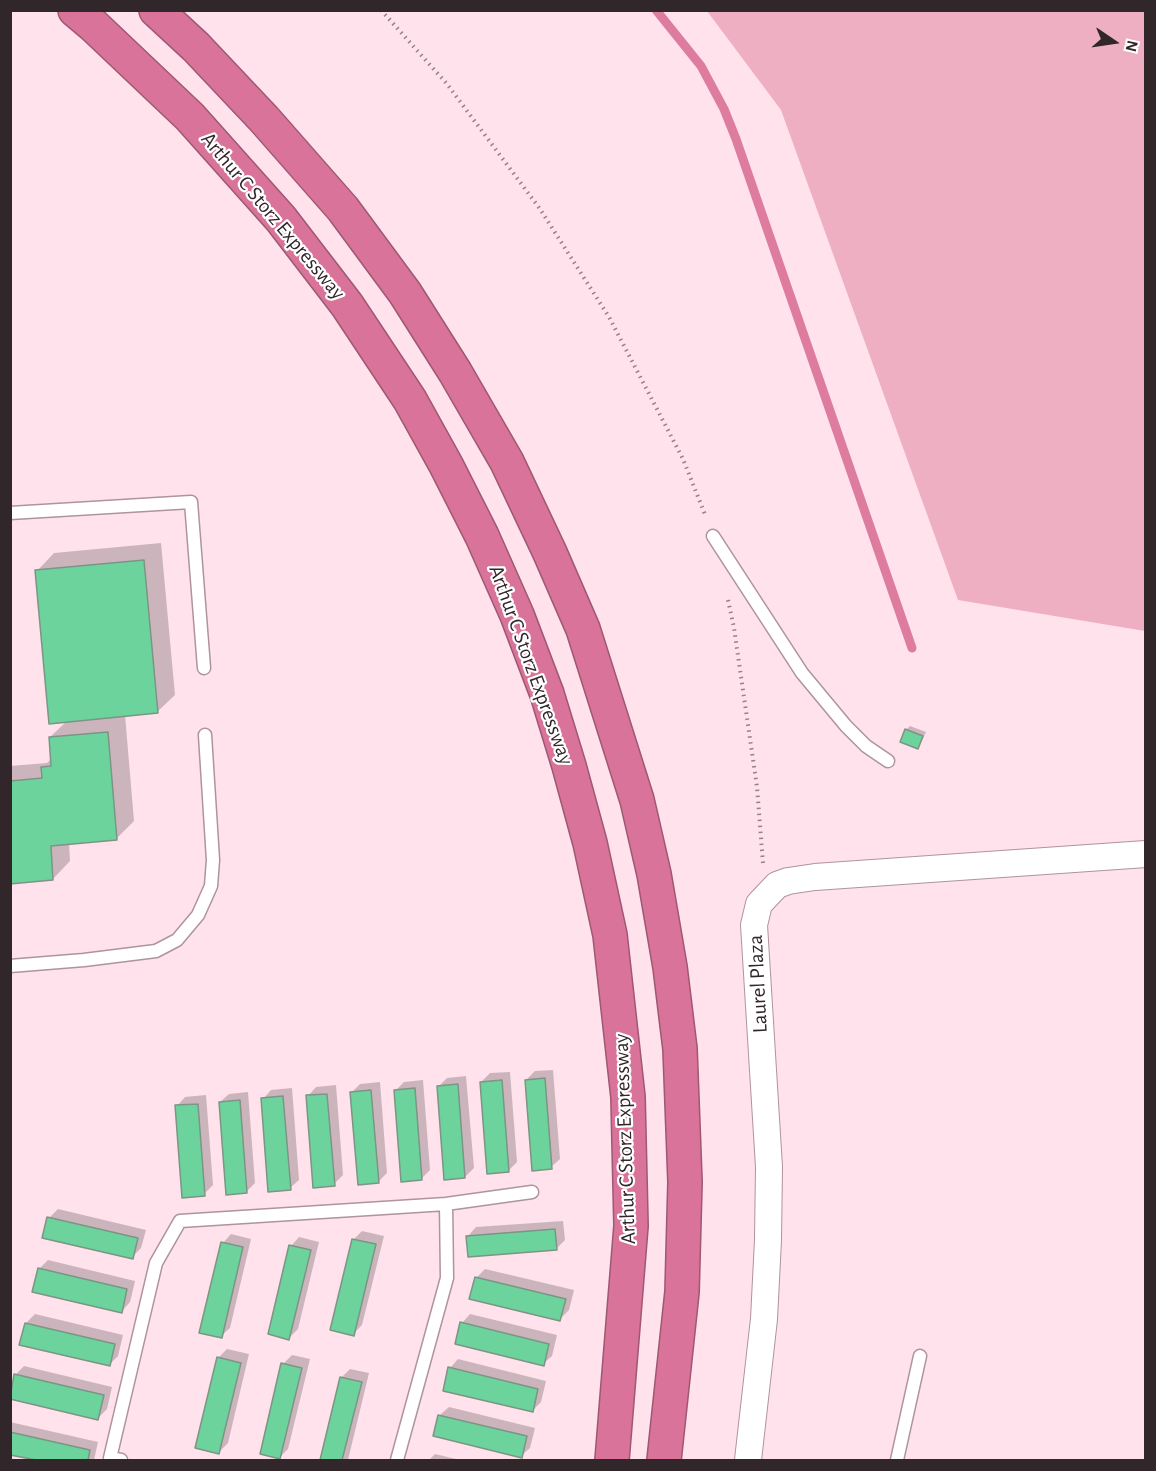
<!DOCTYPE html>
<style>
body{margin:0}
#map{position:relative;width:1156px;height:1471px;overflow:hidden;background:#ffe2eb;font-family:"Alegreya Sans",sans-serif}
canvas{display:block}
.frame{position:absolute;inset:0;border:12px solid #31272a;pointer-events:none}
.north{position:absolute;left:1084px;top:12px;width:60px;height:60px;-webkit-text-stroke:4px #fff;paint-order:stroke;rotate:103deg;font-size:16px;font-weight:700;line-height:24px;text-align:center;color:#31272a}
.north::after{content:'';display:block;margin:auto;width:21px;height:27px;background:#31272a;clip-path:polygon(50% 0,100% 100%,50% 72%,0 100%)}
</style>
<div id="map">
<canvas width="1156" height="1471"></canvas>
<div class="frame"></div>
<div class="north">N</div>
</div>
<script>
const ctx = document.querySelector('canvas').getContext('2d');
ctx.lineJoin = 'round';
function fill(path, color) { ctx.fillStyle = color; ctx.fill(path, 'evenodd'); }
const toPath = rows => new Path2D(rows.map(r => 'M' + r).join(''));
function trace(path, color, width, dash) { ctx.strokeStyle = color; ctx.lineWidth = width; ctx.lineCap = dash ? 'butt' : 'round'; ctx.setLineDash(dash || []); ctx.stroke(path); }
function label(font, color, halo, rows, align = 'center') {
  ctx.font = font + ' "Alegreya Sans",sans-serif'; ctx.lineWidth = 4.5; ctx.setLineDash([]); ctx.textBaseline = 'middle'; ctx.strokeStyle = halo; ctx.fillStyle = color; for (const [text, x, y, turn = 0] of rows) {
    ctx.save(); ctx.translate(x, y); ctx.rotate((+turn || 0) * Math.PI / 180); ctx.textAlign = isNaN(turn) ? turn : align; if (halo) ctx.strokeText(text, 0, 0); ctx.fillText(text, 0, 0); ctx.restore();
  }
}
const green = toPath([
 [707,11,1145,11,1145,631,958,600,781,110]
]);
const shadow = toPath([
 [161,543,175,695,157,712,125,715,134,821,117,838,69,843,70,861,53,879,10,883,10,766,47,763,52,758,50,737,67,721,37,571,54,553],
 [910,726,926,732,921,743,917,747,906,730],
 [553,1070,560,1159,551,1167,526,1080,535,1071],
 [510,1072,517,1162,508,1171,481,1082,490,1073],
 [466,1076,474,1168,465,1177,439,1086,447,1078],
 [423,1080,430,1170,421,1179,395,1091,404,1082],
 [380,1082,387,1173,378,1182,352,1092,360,1084],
 [336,1085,343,1175,334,1184,308,1096,316,1087],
 [292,1088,299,1180,290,1188,263,1099,271,1090],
 [248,1092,255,1183,246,1192,220,1102,229,1094],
 [206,1095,213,1185,204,1194,177,1106,185,1097],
 [58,1209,146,1230,141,1248,132,1257,49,1218],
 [563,1221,565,1240,556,1249,468,1236,476,1227],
 [362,1231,384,1236,362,1325,353,1334,332,1329,354,1239],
 [231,1234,251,1239,230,1328,221,1336,223,1243],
 [299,1237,319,1242,298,1329,289,1338,291,1246],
 [48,1260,135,1281,130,1302,122,1311,39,1269],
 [485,1269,574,1290,569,1310,560,1319,476,1278],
 [35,1314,123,1335,118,1356,109,1365,26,1323],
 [470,1314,557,1335,552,1356,543,1364,462,1323],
 [227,1349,249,1354,228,1443,219,1452,197,1447,219,1357],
 [292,1355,310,1359,288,1449,280,1457,283,1364],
 [458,1359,546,1381,541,1402,532,1411,450,1368],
 [24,1366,112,1387,107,1409,98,1418,10,1398,15,1375],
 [350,1369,369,1373,348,1460,322,1460,342,1377],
 [449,1407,535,1428,530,1448,521,1456,435,1435,440,1415],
 [10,1422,98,1442,94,1460,42,1460,10,1453],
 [435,1454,460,1460,429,1460]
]);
const stream = toPath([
 [656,10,701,66,724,109,736,139,912,648]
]);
const building = toPath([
 [144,560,158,713,49,724,35,570,144,560],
 [905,729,923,736,918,749,900,742,905,729],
 [108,732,117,840,51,846,53,880,10,884,10,781,42,778,41,767,51,766,49,737,108,732],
 [545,1078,552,1169,532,1171,525,1080,545,1078],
 [502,1080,509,1172,487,1174,480,1082,502,1080],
 [458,1084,465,1178,444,1180,437,1086,458,1084],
 [415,1088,422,1180,401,1182,394,1090,415,1088],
 [371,1090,379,1183,358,1185,350,1092,371,1090],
 [327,1094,335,1186,313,1188,306,1095,327,1094],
 [283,1096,291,1190,268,1192,261,1098,283,1096],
 [240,1100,247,1193,226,1195,219,1102,240,1100],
 [198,1104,205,1196,182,1198,175,1105,198,1104],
 [47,1217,138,1238,133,1259,42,1238,47,1217],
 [555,1229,557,1250,468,1257,466,1236,555,1229],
 [352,1239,376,1244,354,1336,330,1330,352,1239],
 [221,1242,243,1247,222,1338,199,1333,221,1242],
 [289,1245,311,1250,289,1340,268,1334,289,1245],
 [38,1268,127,1289,122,1313,32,1292,38,1268],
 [475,1277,566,1299,560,1321,469,1299,475,1277],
 [460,1322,549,1344,544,1366,455,1344,460,1322],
 [25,1323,115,1344,110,1366,19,1345,25,1323],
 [217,1357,241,1363,219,1454,195,1448,217,1357],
 [281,1363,302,1368,280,1459,260,1454,281,1363],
 [448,1367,538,1389,533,1412,443,1391,448,1367],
 [14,1374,104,1395,98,1420,10,1399,14,1374],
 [340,1377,362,1382,342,1460,320,1460,340,1377],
 [438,1415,527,1436,522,1458,433,1436,438,1415],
 [10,1432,90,1450,88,1460,36,1460,10,1455,10,1432]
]);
const path = toPath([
 [381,10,447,84,540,209,609,317,683,459,706,517],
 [728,600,734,628,757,787,763,863]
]);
const lane = toPath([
 [10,513,191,502,204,668],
 [713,536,802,673,846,726,866,746,888,761],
 [10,966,84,960,156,951,177,940,198,915,211,886,213,860,205,735],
 [446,1204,532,1192],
 [121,1460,110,1458,156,1263,180,1221,446,1204,447,1278,397,1460],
 [897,1460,920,1356]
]);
const street = toPath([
 [748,1460,764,1319,768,1240,769,1167,754,925,759,904,777,885,788,881,815,877,1146,854]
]);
const highway = toPath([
 [75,10,94,26,190,117,281,219,347,305,410,400,446,465,482,536,517,615,547,694,569,766,590,843,610,935,628,1097,631,1226,612,1460],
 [156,10,196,47,264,119,343,209,405,293,455,372,507,462,550,553,583,629,637,800,654,874,670,967,680,1049,685,1182,682,1292,664,1460]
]);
const streetNames = [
 ["Arthur C Storz Expressway",273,216,50],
 ["Arthur C Storz Expressway",531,665,70],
 ["Laurel Plaza",758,984,-93],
 ["Arthur C Storz Expressway",625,1139,-92]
];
fill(green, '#eeafc3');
fill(shadow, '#0003');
trace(stream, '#de7c9f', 9);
fill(building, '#6bd39b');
trace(building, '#7d9486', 1.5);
trace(lane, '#ae949c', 15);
trace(street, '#ae949c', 28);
trace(highway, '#9f5872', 36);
trace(path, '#958288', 4, [1.5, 4.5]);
trace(lane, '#fff', 12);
trace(street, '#fff', 26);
trace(highway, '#da7399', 33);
label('21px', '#31272a', '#fff', streetNames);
</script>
